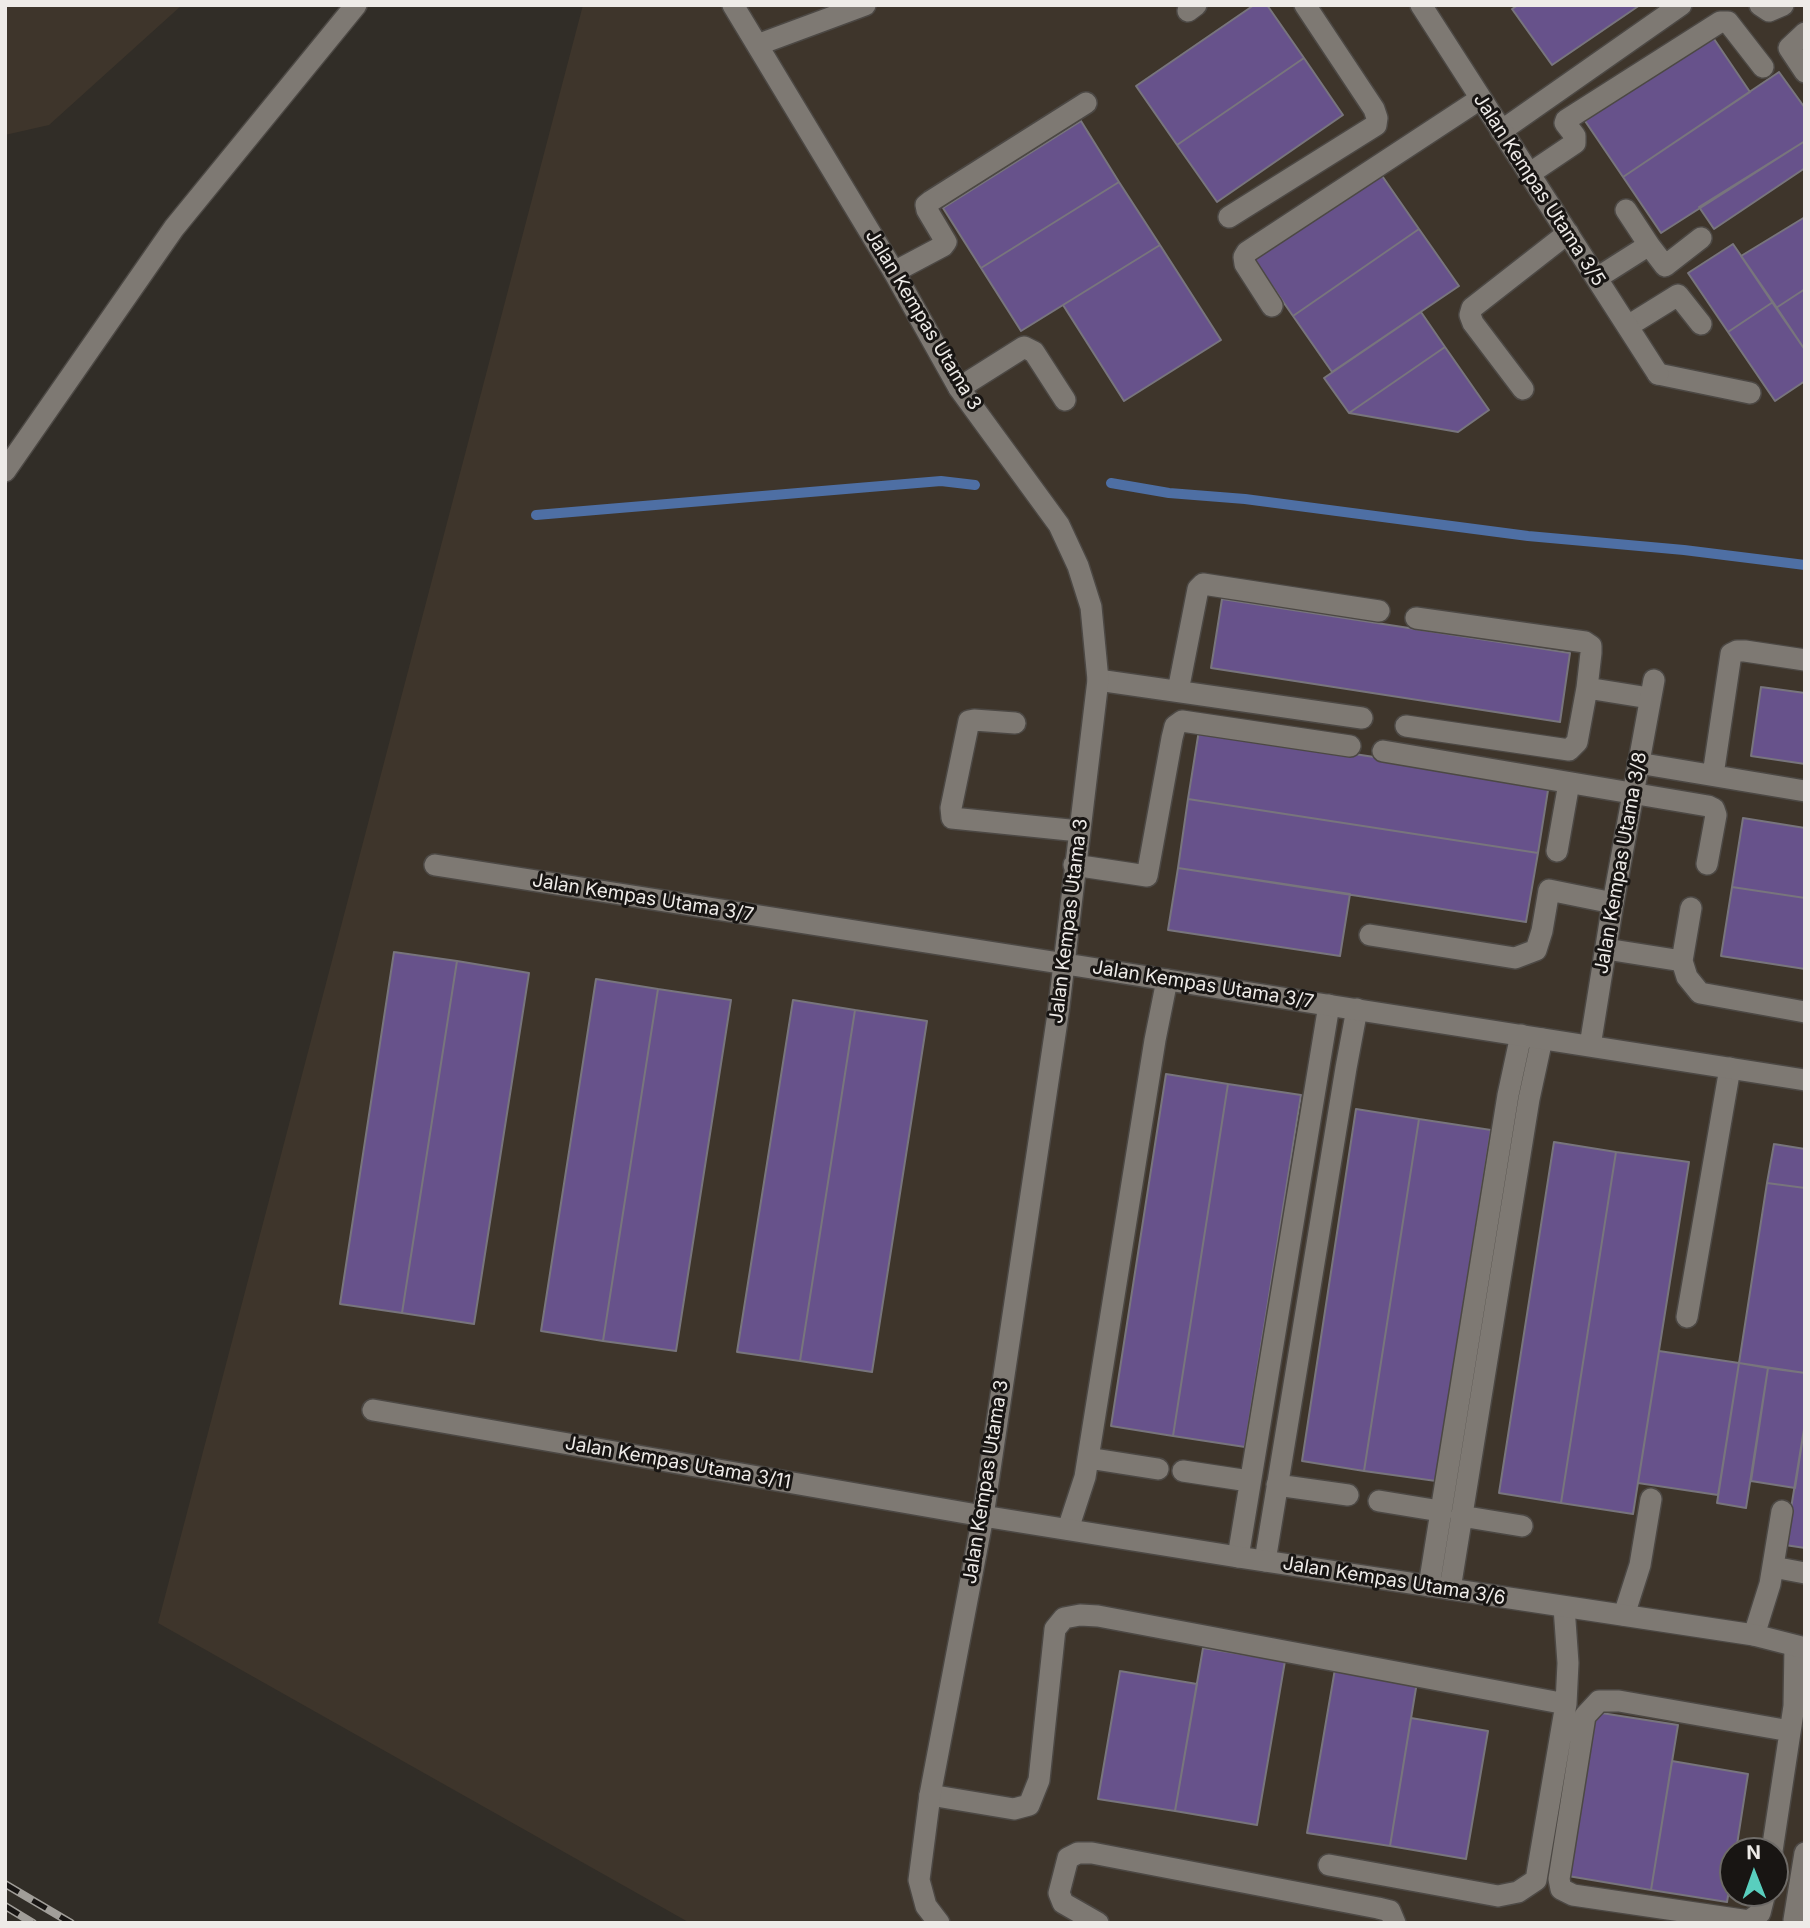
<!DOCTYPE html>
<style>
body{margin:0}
#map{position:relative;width:1810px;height:1928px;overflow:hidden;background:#312d27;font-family:Inter,sans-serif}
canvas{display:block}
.frame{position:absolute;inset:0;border:7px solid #eeebe8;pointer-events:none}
.north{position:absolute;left:1719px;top:1837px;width:70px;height:70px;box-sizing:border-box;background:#181513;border:2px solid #6e6b68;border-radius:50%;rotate:359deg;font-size:19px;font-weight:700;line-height:28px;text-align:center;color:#eeebe8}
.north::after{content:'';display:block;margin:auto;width:24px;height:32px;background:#59cebe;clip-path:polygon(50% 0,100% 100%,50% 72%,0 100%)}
</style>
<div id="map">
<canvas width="1810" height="1928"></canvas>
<div class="frame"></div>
<div class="north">N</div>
</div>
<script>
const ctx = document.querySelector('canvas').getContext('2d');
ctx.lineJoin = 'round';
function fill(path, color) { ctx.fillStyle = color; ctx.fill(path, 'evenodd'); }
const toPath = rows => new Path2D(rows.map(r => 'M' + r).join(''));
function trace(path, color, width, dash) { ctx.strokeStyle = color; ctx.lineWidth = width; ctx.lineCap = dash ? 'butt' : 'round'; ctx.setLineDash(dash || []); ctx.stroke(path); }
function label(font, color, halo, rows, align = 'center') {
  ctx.font = font + ' Inter,sans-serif'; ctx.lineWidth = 6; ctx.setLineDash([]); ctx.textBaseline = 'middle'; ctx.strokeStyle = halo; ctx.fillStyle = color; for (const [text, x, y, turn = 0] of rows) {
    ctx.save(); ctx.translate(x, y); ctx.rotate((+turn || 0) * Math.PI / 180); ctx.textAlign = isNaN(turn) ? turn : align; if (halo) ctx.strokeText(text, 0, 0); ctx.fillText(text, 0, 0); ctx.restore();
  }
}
const built = toPath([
 [5,5,182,5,49,125,5,135],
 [583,5,1805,5,1805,1923,690,1923,158,1623],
 [1733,1851,1775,1851,1775,1893,1733,1893]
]);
const stream = toPath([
 [1111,483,1169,493,1245,499,1528,536,1684,550,1805,565],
 [536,515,941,481,975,485]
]);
const building = toPath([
 [1254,5,1267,5,1304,58,1177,145,1136,86,1254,5],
 [1518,5,1640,5,1552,65,1512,9,1518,5],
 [1710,33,1750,92,1623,177,1583,118,1710,33],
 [1304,58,1343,115,1217,202,1177,145,1304,58],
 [1779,72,1805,108,1805,141,1661,233,1623,177,1779,72],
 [1081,121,1119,182,981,268,943,208,1081,121],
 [1805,141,1805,168,1714,229,1699,207,1805,141],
 [1378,170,1419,229,1293,316,1252,257,1378,170],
 [1119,182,1160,245,1021,331,981,268,1119,182],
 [1805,217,1805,289,1776,308,1741,256,1805,217],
 [1419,229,1459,286,1332,372,1293,316,1419,229],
 [1733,244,1773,302,1728,332,1688,273,1733,244],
 [1160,245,1221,340,1124,401,1063,305,1160,245],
 [1805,289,1805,350,1776,308,1805,289],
 [1773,302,1805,350,1805,381,1775,401,1728,332,1773,302],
 [1421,312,1445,347,1349,413,1324,378,1421,312],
 [1445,347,1489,410,1458,432,1349,413,1445,347],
 [1222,599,1570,653,1560,722,1211,668,1222,599],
 [1761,687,1805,693,1805,764,1751,756,1761,687],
 [1199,730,1549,784,1538,853,1188,799,1199,730],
 [1188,799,1538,853,1526,922,1178,868,1188,799],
 [1743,818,1805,828,1805,898,1732,887,1743,818],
 [1178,868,1350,894,1340,956,1168,930,1178,868],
 [1732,887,1805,898,1805,969,1721,956,1732,887],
 [394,952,457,961,402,1313,340,1304,394,952],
 [457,961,529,973,474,1324,402,1313,457,961],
 [596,979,658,989,603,1341,541,1331,596,979],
 [658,989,731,1000,676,1351,603,1341,658,989],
 [793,1000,855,1010,800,1361,737,1352,793,1000],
 [855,1010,927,1021,872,1372,800,1361,855,1010],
 [1166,1074,1228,1084,1173,1436,1111,1426,1166,1074],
 [1228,1084,1301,1095,1245,1447,1173,1436,1228,1084],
 [1356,1109,1419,1119,1364,1471,1302,1461,1356,1109],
 [1419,1119,1491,1130,1436,1481,1364,1471,1419,1119],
 [1554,1142,1616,1152,1561,1503,1499,1493,1554,1142],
 [1774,1144,1805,1149,1805,1188,1767,1183,1774,1144],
 [1616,1152,1689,1162,1633,1514,1561,1503,1616,1152],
 [1767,1183,1805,1188,1805,1373,1739,1363,1767,1183],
 [1659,1351,1739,1363,1718,1495,1638,1483,1659,1351],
 [1739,1363,1768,1368,1746,1508,1717,1503,1739,1363],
 [1768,1368,1805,1373,1805,1423,1795,1488,1751,1481,1768,1368],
 [1805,1423,1805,1548,1785,1545,1805,1423],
 [1203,1648,1285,1661,1257,1825,1175,1811,1203,1648],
 [1335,1669,1417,1682,1390,1846,1307,1833,1335,1669],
 [1120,1671,1197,1684,1175,1811,1098,1799,1120,1671],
 [1595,1712,1678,1725,1651,1890,1568,1876,1595,1712],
 [1411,1718,1488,1731,1466,1859,1390,1846,1411,1718],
 [1672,1761,1748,1774,1736,1851,1733,1851,1733,1867,1727,1902,1651,1890,1672,1761]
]);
const lane = toPath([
 [1760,5,1769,11,1783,5],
 [1188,11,1196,5],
 [1805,33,1789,48,1805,72],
 [1501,131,1681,5],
 [1529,174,1575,143,1575,136,1565,123,1566,120,1720,22,1728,22,1763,67],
 [1229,217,1376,125,1377,118,1374,109,1305,5],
 [1649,245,1665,266,1701,238],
 [894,272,943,246,946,242,927,210,926,205,931,201,1086,103],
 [1597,278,1649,245,1626,210],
 [1272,306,1245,264,1244,257,1247,252,1480,99],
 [1628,326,1678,295,1701,324],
 [1658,374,1750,393],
 [959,388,1024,347,1034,352,1065,400],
 [1523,389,1473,323,1470,315,1472,308,1568,233],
 [5,471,174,228,356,5],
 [1416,618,1585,642,1591,646,1591,653,1587,688,1649,698],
 [1098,680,1362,718],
 [1178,691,1198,589,1203,584,1379,611],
 [1015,723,974,720,969,721,951,808,952,818,1079,831],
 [1406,726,1569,750,1577,742,1587,688],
 [1383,751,1708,806,1714,809,1716,815,1707,864],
 [1638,763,1805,791],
 [1713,775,1731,654,1737,651,1745,651,1805,660],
 [1557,851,1569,783],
 [1074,865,1147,876,1172,738,1175,726,1182,721,1350,746],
 [1370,935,1515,958,1536,950,1542,931,1549,890,1613,903],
 [1606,949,1682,961,1687,977,1700,993,1805,1012],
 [1682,961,1691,908],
 [1687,1317,1730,1068],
 [1088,1458,1158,1469],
 [1183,1471,1249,1481],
 [1277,1485,1348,1495],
 [1379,1501,1440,1511],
 [1461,1516,1522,1526],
 [1068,1529,1085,1477,1155,1040,1167,980],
 [1238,1557,1329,1005],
 [1265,1561,1346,1068,1357,1009],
 [1773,1567,1805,1573],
 [1429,1586,1508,1095,1521,1035],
 [1450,1589,1529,1099,1542,1039],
 [1624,1615,1640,1565,1651,1499],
 [1754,1635,1770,1584,1782,1511],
 [930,1795,1014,1809,1029,1805,1039,1780,1055,1629,1064,1618,1080,1615,1098,1616,1566,1704],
 [1772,1851,1794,1706,1795,1646],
 [1329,1865,1498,1896,1518,1892,1536,1880,1566,1704,1568,1663,1564,1607],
 [1765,1893,1760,1913,1749,1921,1573,1895,1561,1889,1559,1879,1585,1716,1599,1701,1619,1701,1790,1731],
 [1098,1923,1063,1903,1059,1893,1068,1858,1078,1853,1092,1853,1378,1908,1390,1911,1395,1923],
 [1797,1923,1794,1920,1805,1853]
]);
const street = toPath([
 [733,5,894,272,959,388,1059,525,1078,566,1091,607,1098,680,1058,1014,983,1516,930,1795,919,1880,926,1906,939,1923],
 [1421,5,1658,374],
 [757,45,865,5],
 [435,865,1805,1080],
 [1590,1046,1613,903,1654,680],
 [373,1410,983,1516,1238,1557,1754,1635,1805,1648]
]);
const rail = toPath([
 [5,1884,71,1923],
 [5,1906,33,1923]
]);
const streetNames = [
 ["Jalan Kempas Utama 3/5",1539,190,57],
 ["Jalan Kempas Utama 3",923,320,59],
 ["Jalan Kempas Utama 3/8",1621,863,-80],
 ["Jalan Kempas Utama 3/7",643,898,9],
 ["Jalan Kempas Utama 3",1069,921,-83],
 ["Jalan Kempas Utama 3/7",1203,985,9],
 ["Jalan Kempas Utama 3/11",678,1463,10],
 ["Jalan Kempas Utama 3",986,1482,-81],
 ["Jalan Kempas Utama 3/6",1394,1581,9]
];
fill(built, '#3e352b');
trace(stream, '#4e6fa4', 10);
fill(building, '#67528b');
trace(building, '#78757d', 2);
trace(lane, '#4c4844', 24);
trace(street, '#4c4844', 24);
trace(lane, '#7e7973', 21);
trace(street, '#7e7973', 21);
trace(rail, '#a19e99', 8);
trace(rail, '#181513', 5, [16]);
label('19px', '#eeebe8', '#181513', streetNames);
</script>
